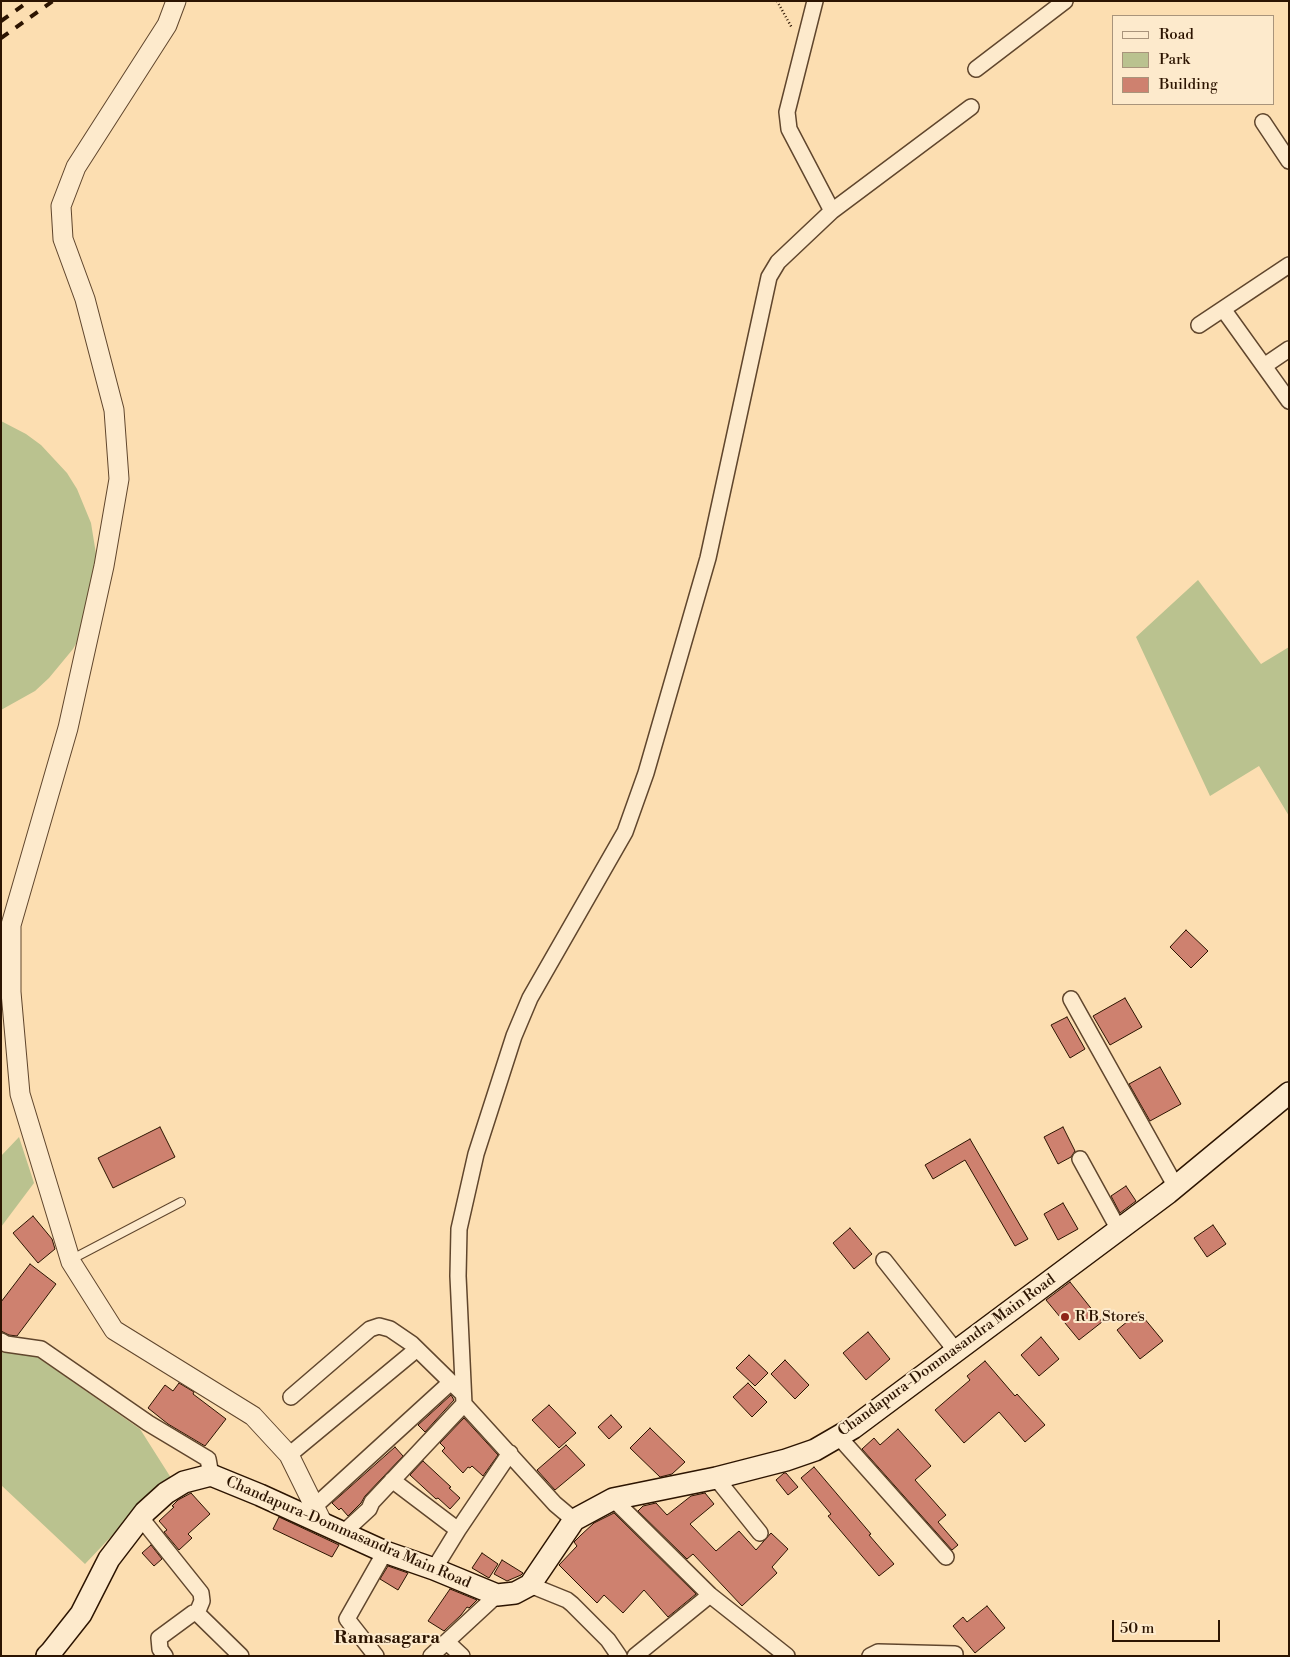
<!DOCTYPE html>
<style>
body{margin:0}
#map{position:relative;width:1290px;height:1657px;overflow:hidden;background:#fcdeb1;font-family:"Libre Bodoni",serif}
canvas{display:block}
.frame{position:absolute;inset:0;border:2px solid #2c1401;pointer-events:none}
.legend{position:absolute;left:1112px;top:15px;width:162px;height:90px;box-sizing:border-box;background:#fdeacc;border:1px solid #a9947b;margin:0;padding:6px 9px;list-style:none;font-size:15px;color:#2c1401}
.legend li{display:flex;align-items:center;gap:10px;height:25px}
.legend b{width:25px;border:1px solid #a9947b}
.scale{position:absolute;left:1112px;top:1620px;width:108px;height:22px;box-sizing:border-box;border:2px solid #2c1401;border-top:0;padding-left:6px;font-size:15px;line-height:18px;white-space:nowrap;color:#2c1401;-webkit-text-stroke:4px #fdeacc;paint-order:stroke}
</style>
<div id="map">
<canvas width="1290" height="1657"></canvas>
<div class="frame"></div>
<ul class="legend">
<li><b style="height:6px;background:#fdeacc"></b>Road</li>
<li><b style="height:14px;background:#bac28f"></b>Park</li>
<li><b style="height:14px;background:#ce816f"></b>Building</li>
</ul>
<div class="scale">50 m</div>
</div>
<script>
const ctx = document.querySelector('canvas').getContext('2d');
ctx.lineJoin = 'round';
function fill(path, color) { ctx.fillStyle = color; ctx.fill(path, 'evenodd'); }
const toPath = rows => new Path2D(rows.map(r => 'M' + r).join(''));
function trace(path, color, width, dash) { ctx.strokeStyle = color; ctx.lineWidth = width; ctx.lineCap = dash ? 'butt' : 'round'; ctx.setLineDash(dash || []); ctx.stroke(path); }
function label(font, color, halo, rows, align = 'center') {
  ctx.font = font + ' "Libre Bodoni",serif'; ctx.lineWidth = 4; ctx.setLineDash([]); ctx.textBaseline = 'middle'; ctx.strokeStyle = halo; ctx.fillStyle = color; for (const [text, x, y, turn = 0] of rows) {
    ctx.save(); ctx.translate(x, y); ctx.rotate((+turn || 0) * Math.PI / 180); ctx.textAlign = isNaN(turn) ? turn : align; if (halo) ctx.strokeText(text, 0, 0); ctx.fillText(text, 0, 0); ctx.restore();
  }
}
const green = toPath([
 [1,421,26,434,41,445,67,473,77,489,91,523,97,560,82,633,73,649,49,678,35,691,1,710],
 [1198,580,1261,664,1289,647,1289,816,1259,766,1210,796,1136,637],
 [19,1137,34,1183,1,1227,1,1156],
 [1,1352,36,1356,140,1429,173,1481,144,1502,85,1564,1,1485]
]);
const building = toPath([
 [1186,930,1208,951,1191,968,1170,947,1186,930],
 [1125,998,1142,1027,1110,1045,1093,1016,1125,998],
 [1067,1017,1085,1049,1070,1058,1051,1025,1067,1017],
 [1160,1067,1181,1104,1150,1121,1129,1084,1160,1067],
 [160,1127,175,1157,113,1188,98,1158,160,1127],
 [1063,1127,1075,1151,1071,1157,1058,1164,1044,1137,1063,1127],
 [970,1139,1028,1239,1015,1246,965,1160,933,1179,925,1165,970,1139],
 [1126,1186,1136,1201,1120,1213,1111,1196,1126,1186],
 [1063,1203,1078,1229,1058,1240,1044,1214,1063,1203],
 [33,1216,52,1239,55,1249,38,1263,13,1233,33,1216],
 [1213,1225,1226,1244,1207,1257,1194,1238,1213,1225],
 [850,1228,872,1254,854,1269,833,1243,850,1228],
 [30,1264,56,1284,17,1336,9,1335,1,1331,1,1302,30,1264],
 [1070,1282,1102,1322,1079,1340,1046,1300,1070,1282],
 [1139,1312,1163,1341,1140,1359,1117,1330,1139,1312],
 [868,1332,890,1359,866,1380,843,1353,868,1332],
 [1041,1337,1059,1359,1039,1376,1021,1355,1041,1337],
 [749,1355,768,1373,755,1386,736,1368,749,1355],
 [785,1360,809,1385,795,1399,771,1374,785,1360],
 [985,1361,1015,1396,1017,1394,1045,1425,1025,1442,999,1412,964,1443,935,1410,970,1380,967,1376,985,1361],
 [179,1383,194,1392,193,1394,226,1419,205,1446,168,1424,148,1408,165,1385,173,1391,179,1383],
 [748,1383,767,1402,752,1417,733,1397,748,1383],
 [451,1395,454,1400,425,1432,418,1425,451,1395],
 [549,1405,576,1433,559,1448,532,1420,549,1405],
 [611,1415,622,1427,609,1439,598,1427,611,1415],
 [464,1418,498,1455,483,1476,472,1466,470,1468,468,1467,463,1473,442,1451,445,1448,440,1443,464,1418],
 [650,1428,685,1462,672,1474,660,1477,630,1448,650,1428],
 [898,1429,931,1466,915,1480,946,1515,938,1522,958,1545,952,1550,862,1449,874,1438,880,1445,898,1429],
 [566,1445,585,1465,555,1490,537,1470,566,1445],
 [395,1447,403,1456,365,1496,361,1503,348,1516,341,1508,339,1510,332,1503,395,1447],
 [423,1461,451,1487,449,1488,460,1498,450,1509,438,1498,436,1499,410,1475,423,1461],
 [814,1467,871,1534,869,1535,894,1564,879,1576,828,1516,831,1514,801,1478,814,1467],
 [784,1473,786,1473,798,1487,788,1495,776,1480,784,1473],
 [191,1493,210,1514,188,1534,192,1538,179,1550,164,1532,167,1530,159,1521,174,1507,172,1506,178,1500,191,1493],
 [705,1493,714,1504,690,1524,716,1551,739,1531,756,1550,771,1533,788,1549,772,1567,777,1573,742,1606,693,1554,687,1559,638,1511,643,1506,656,1503,667,1515,691,1496,705,1493],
 [614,1513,696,1594,668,1617,644,1590,623,1613,604,1595,597,1603,559,1565,577,1546,574,1542,581,1535,594,1523,614,1513],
 [279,1517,339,1545,332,1557,273,1529,279,1517],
 [151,1545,162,1559,154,1566,142,1553,151,1545],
 [482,1553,498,1564,489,1578,472,1568,482,1553],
 [502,1560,523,1573,521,1575,507,1581,494,1574,502,1560],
 [388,1566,408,1573,398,1590,380,1579,388,1566],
 [450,1589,477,1600,469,1608,467,1607,461,1615,444,1631,428,1621,450,1589],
 [987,1606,1005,1628,975,1653,953,1626,963,1617,967,1622,987,1606]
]);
const path = toPath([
 [777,1,792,28]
]);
const service = toPath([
 [72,1260,76,1257,181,1202]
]);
const minor = toPath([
 [815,1,787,112,789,129,832,211],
 [976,69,1065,1],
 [1263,122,1289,161],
 [1223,309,1289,401],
 [1199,325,1289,265],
 [1264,366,1289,349],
 [1071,999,1176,1187],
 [1080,1159,1119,1230],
 [884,1260,956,1351],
 [1,1341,6,1344,41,1349,148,1423,208,1459,211,1475],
 [291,1397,370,1329,379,1326,390,1329,412,1344,463,1394],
 [838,1436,946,1557],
 [289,1455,417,1349],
 [716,1478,760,1533],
 [392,1480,458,1530],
 [613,1499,710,1595,787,1656],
 [315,1506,451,1382],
 [141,1518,201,1593,202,1601,197,1613],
 [574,1520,555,1504,464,1404,458,1276,459,1229,476,1154,514,1036,530,998,625,832,646,773,708,558,769,277,778,262,832,211,971,107],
 [343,1533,369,1509,372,1502,464,1404],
 [434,1569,458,1530,510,1453],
 [530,1585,567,1600,572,1604,608,1640,619,1656],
 [447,1642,462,1656],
 [165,1656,160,1649,159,1638,193,1613,197,1613,241,1656],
 [376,1656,347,1619,385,1552],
 [431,1656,497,1595],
 [635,1656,710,1595],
 [870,1656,878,1652,955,1654]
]);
const tertiary = toPath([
 [176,1,167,25,76,167,61,206,63,239,85,299,114,410,119,479,104,566,68,728,11,925,11,992,20,1094,71,1262,114,1330,253,1416,289,1455,323,1524]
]);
const secondary = toPath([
 [47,1656,51,1652,81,1614,109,1559,145,1512,166,1493,184,1482,211,1475,260,1495,385,1552,434,1569,497,1595,515,1593,530,1585,574,1520,613,1499,716,1478,786,1460,815,1450,853,1428,1168,1193,1289,1093]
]);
const rail = toPath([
 [1,21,29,1],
 [1,38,53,1]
]);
const markers = [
 [1065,1317,5,"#8f2418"]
];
const poiNames = [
 ["R B Stores",1075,1317]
];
const streetNames = [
 ["Chandapura-Dommasandra Main Road",947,1356,-36],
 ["Chandapura-Dommasandra Main Road",348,1533,23]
];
const quarterNames = [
 ["Ramasagara",387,1639]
];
fill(green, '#bac28f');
fill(building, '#ce816f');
trace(building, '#2c1401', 1);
trace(service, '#60462d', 10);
trace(minor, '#60462d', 18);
trace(tertiary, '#60462d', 21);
trace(secondary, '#2c1401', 24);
trace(path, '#2c1401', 2.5, [1, 2.5]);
trace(service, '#fdeacc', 8);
trace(minor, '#fdeacc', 15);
trace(tertiary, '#fdeacc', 19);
trace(secondary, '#fdeacc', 21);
trace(rail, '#2c1401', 4, [9, 9]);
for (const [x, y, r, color] of markers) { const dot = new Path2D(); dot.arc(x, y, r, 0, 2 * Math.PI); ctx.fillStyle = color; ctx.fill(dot); trace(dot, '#fdeacc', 2); }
label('15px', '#2c1401', '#fdeacc', poiNames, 'left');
label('15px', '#2c1401', '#fdeacc', streetNames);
label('bold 18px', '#2c1401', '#fdeacc', quarterNames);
</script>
